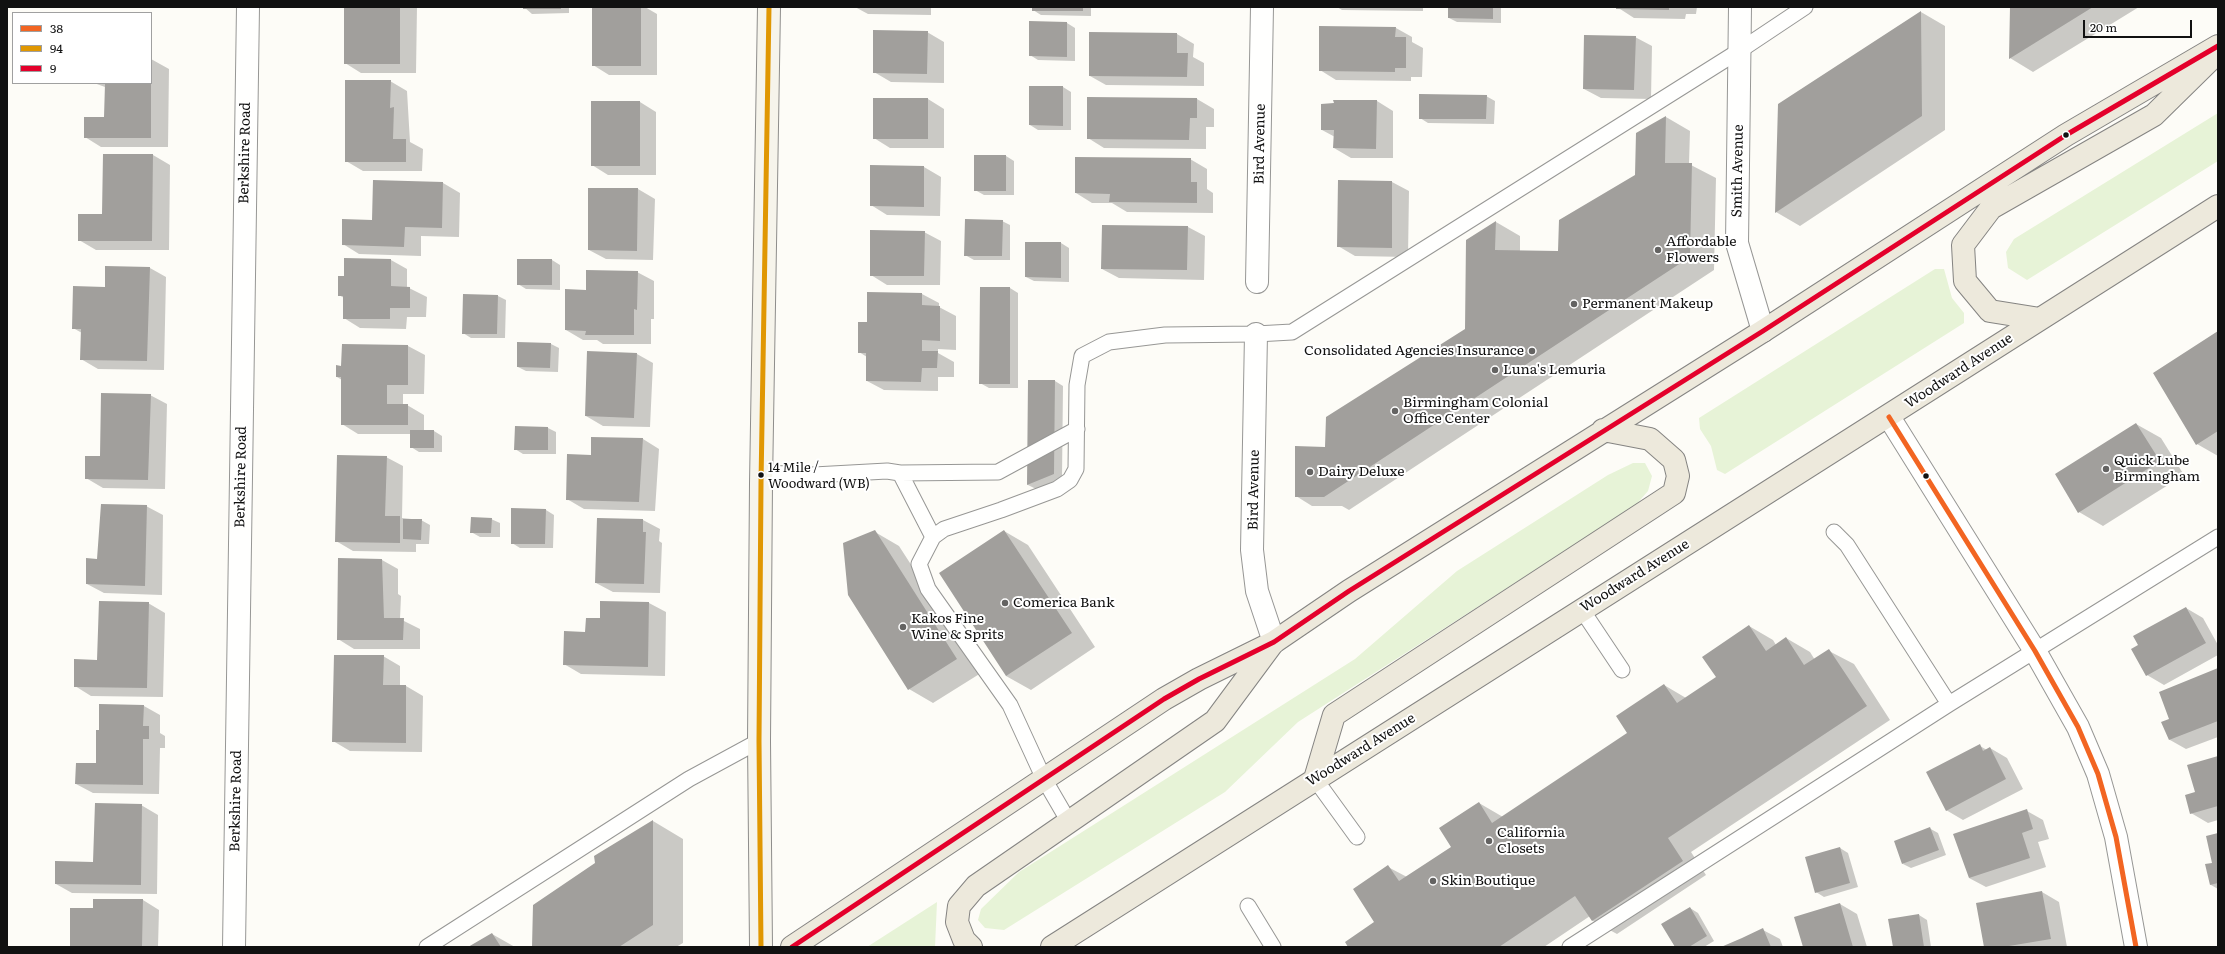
<!DOCTYPE html>
<style>
body{margin:0}
#map{position:relative;width:2225px;height:954px;overflow:hidden;background:#fdfcf7;font-family:Literata,serif}
canvas{display:block}
.frame{position:absolute;inset:0;border:8px solid #111;pointer-events:none}
.legend{position:absolute;left:12px;top:12px;width:140px;height:72px;box-sizing:border-box;background:#fff;border:1px solid #a0a0a0;margin:0;padding:5px 7px;list-style:none;font-size:12px;color:#111}
.legend li{display:flex;align-items:center;gap:8px;height:20px}
.legend b{width:20px;border:1px solid #a0a0a0}
.scale{position:absolute;left:2083px;top:20px;width:109px;height:18px;box-sizing:border-box;border:2px solid #111;border-top:0;padding-left:5px;font-size:12px;line-height:14px;white-space:nowrap;color:#111;-webkit-text-stroke:3px #fff;paint-order:stroke}
</style>
<div id="map">
<canvas width="2225" height="954"></canvas>
<div class="frame"></div>
<ul class="legend">
<li><b style="height:5px;background:#f26522"></b>38</li>
<li><b style="height:5px;background:#e09702"></b>94</li>
<li><b style="height:5px;background:#e4002b"></b>9</li>
</ul>
<div class="scale">20 m</div>
</div>
<script>
const ctx = document.querySelector('canvas').getContext('2d');
ctx.lineJoin = 'round';
function fill(path, color) { ctx.fillStyle = color; ctx.fill(path, 'evenodd'); }
const toPath = rows => new Path2D(rows.map(r => 'M' + r).join(''));
function trace(path, color, width, dash) { ctx.strokeStyle = color; ctx.lineWidth = width; ctx.lineCap = dash ? 'butt' : 'round'; ctx.setLineDash(dash || []); ctx.stroke(path); }
function label(font, color, halo, rows, align = 'center') {
  ctx.font = font + ' Literata,serif'; ctx.lineWidth = 4; ctx.setLineDash([]); ctx.textBaseline = 'middle'; ctx.strokeStyle = halo; ctx.fillStyle = color; for (const [text, x, y, turn = 0] of rows) {
    ctx.save(); ctx.translate(x, y); ctx.rotate((+turn || 0) * Math.PI / 180); ctx.textAlign = isNaN(turn) ? turn : align; if (halo) ctx.strokeText(text, 0, 0); ctx.fillText(text, 0, 0); ctx.restore();
  }
}
const green = toPath([
 [2218,113,2218,161,2027,280,2008,268,2006,252,2014,239],
 [1935,269,1944,269,1952,298,1964,313,1964,323,1725,474,1717,470,1711,446,1700,429,1699,418],
 [1633,463,1645,463,1652,476,1648,491,1635,506,1298,722,1225,792,1004,930,985,928,978,920,981,909,1019,872,1355,659,1457,571,1608,475],
 [937,902,935,947,867,947]
]);
const shadow = toPath([
 [345,7,417,7,416,73,361,73,345,63],
 [524,7,569,7,569,13,532,14],
 [593,7,645,7,657,14,657,75,609,75,593,65],
 [855,7,931,7,931,15,868,14],
 [1033,7,1091,7,1091,16,1041,15,1033,10],
 [1337,7,1423,7,1423,11,1342,10],
 [1449,7,1501,7,1501,23,1457,22,1449,18],
 [1617,7,1697,7,1696,14,1686,14,1685,19,1634,18],
 [2010,7,2139,7,2033,72,2010,58],
 [1921,12,1945,26,1945,130,1800,226,1776,212],
 [1067,23,1075,28,1075,61,1038,60,1030,55],
 [1396,28,1412,37,1412,42,1423,48,1422,77,1411,77,1411,81,1336,80,1320,70],
 [927,32,944,42,944,83,891,82,874,72],
 [1090,33,1177,34,1194,44,1193,57,1204,63,1204,86,1106,85,1090,76],
 [1635,37,1652,46,1651,99,1601,98,1584,89],
 [151,59,169,69,168,147,101,147,85,137,105,118,105,87,94,83,151,83],
 [390,81,407,91,410,142,423,149,422,171,363,171,346,161],
 [1030,87,1063,87,1071,92,1071,130,1038,130,1030,125],
 [1486,96,1495,101,1494,124,1428,123,1420,118],
 [1088,98,1197,99,1214,109,1214,127,1206,127,1206,149,1104,148,1088,138],
 [928,99,944,109,944,148,890,148,874,138],
 [1377,101,1393,111,1393,158,1351,158,1334,148,1335,137,1322,130,1335,104],
 [640,102,656,112,656,175,608,175,592,165],
 [1666,117,1690,131,1689,164,1716,178,1714,270,1349,510,1342,506,1312,506,1296,496,1325,448,1466,330,1467,240,1496,222,1520,236,1520,251,1559,252,1636,176],
 [104,155,153,155,170,165,169,250,96,250,79,240,103,215],
 [975,156,1006,156,1014,161,1014,195,984,195,975,190],
 [1190,159,1207,169,1207,189,1213,193,1213,213,1127,212,1112,203,1092,203,1076,193],
 [871,166,924,167,941,177,940,216,887,215,871,205],
 [374,181,443,183,460,193,459,237,421,236,421,256,359,254,343,244,373,221],
 [1392,182,1409,191,1408,257,1355,256,1338,246],
 [589,189,638,189,655,199,653,260,606,259,589,250],
 [1002,221,1010,225,1010,260,974,260,965,255],
 [1103,226,1188,227,1205,236,1204,280,1119,278,1102,269],
 [924,232,941,241,940,285,887,285,871,275],
 [1061,243,1069,248,1069,282,1034,281,1026,277],
 [391,260,407,269,407,287,427,297,426,317,407,317,406,329,360,328,344,318,344,298,339,295,345,277],
 [552,260,560,265,560,290,526,289,518,284],
 [150,268,166,277,164,370,98,369,81,359,82,333,73,328],
 [637,272,654,281,654,319,651,319,651,344,603,344,597,340,583,340,566,330,588,291],
 [981,288,1010,288,1018,293,1018,388,989,388,980,383],
 [868,293,922,294,939,303,939,307,956,316,956,350,938,349,938,353,954,362,954,377,938,377,938,391,884,390,867,381,867,357,859,352,868,323],
 [498,296,506,300,505,338,471,338,463,333],
 [2218,333,2218,456,2197,444],
 [551,344,559,348,558,372,526,371,518,367],
 [408,346,425,355,424,394,403,394,403,405,407,405,424,415,424,431,434,431,442,436,442,452,419,452,411,447,411,434,358,434,342,424,342,380,337,377,342,367],
 [637,354,653,363,650,427,603,426,586,416],
 [1029,381,1055,381,1063,386,1062,478,1036,489,1028,485],
 [150,395,167,404,165,489,103,488,86,478],
 [2136,424,2161,438,2184,475,2103,526,2079,512],
 [548,428,556,432,556,454,523,454,515,449],
 [643,439,659,449,655,511,584,509,567,499],
 [386,457,403,466,402,518,421,520,430,525,429,544,416,544,416,552,353,551,336,541],
 [146,506,163,515,162,595,104,593,87,584,98,560],
 [546,510,554,515,553,548,520,548,512,543],
 [491,519,500,523,500,537,480,537,471,532],
 [598,519,643,520,660,529,659,541,662,543,660,593,613,592,596,583],
 [1004,531,1028,545,1095,647,1031,690,1006,676],
 [875,532,899,546,981,673,933,703,909,689],
 [382,560,398,569,398,594,401,596,400,619,420,629,420,649,354,649,338,639],
 [601,602,649,603,666,612,665,676,581,674,564,664,586,633,601,619],
 [148,603,165,613,163,697,91,696,75,686],
 [2186,608,2203,618,2218,645,2218,655,2164,685,2147,675,2139,645],
 [1749,626,1773,640,1776,645,1786,638,1810,652,1815,660,1829,651,1854,664,1890,720,1691,852,1706,875,1617,934,1593,921,1590,916,1544,947,1349,947,1376,923,1388,867,1407,877,1452,847,1479,803,1503,817,1629,733,1664,685,1686,698,1717,678],
 [383,656,400,666,400,686,406,686,423,696,422,752,350,751,333,741],
 [2218,669,2218,737,2186,749,2170,740,2171,719],
 [144,706,160,715,160,733,165,736,165,748,160,748,159,794,93,793,76,784,97,764,100,731],
 [1980,746,1987,750,1990,748,2007,758,2023,789,1963,820,1946,810],
 [2218,757,2218,820,2208,823,2191,813,2196,793],
 [141,805,158,815,157,894,72,893,56,884,94,863],
 [2027,811,2043,820,2049,839,2038,842,2046,867,1986,887,1969,878],
 [653,821,683,839,683,943,676,947,533,947,596,864,595,856],
 [1929,828,1938,833,1946,855,1911,868,1903,864],
 [2218,834,2218,889,2211,885],
 [1840,848,1848,853,1858,887,1824,897,1816,892],
 [2042,892,2059,902,2067,947,1985,947],
 [143,900,159,910,158,947,71,947,94,909],
 [1840,904,1857,914,1867,947,1804,947],
 [1690,908,1698,913,1714,941,1704,947,1676,947],
 [1919,915,1927,920,1931,947,1894,947],
 [1763,930,1780,939,1783,947,1724,947],
 [492,934,515,947,469,947]
]);
const building = toPath([
 [344,7,400,7,400,64,344,64],
 [523,7,561,7,561,9,523,9],
 [592,7,641,7,641,66,592,66],
 [1032,7,1083,7,1083,11,1032,11],
 [1448,7,1493,7,1493,19,1448,18],
 [1616,7,1669,7,1669,10,1616,9],
 [2010,7,2093,7,2009,59],
 [1921,11,1922,116,1775,213,1778,104],
 [1029,21,1067,22,1067,57,1029,56],
 [1319,26,1396,27,1395,37,1406,37,1406,68,1395,68,1395,72,1319,71],
 [873,30,928,31,927,74,873,73],
 [1089,32,1177,33,1177,53,1188,53,1187,77,1089,76],
 [1584,35,1636,36,1634,90,1583,89],
 [345,80,391,80,390,108,394,107,393,139,406,139,406,162,345,162],
 [151,83,151,138,84,138,84,117,104,117,105,84],
 [1029,86,1063,86,1063,126,1029,125],
 [1419,94,1487,95,1486,119,1419,119],
 [1087,97,1197,98,1197,118,1190,118,1189,140,1087,139],
 [873,98,928,98,928,139,873,139],
 [1333,100,1377,100,1376,149,1333,148,1334,130,1321,130,1321,104,1334,103],
 [591,101,640,101,640,166,591,166],
 [1666,116,1665,163,1692,163,1690,257,1324,497,1295,497,1295,446,1325,447,1326,417,1465,329,1466,240,1496,221,1495,250,1558,251,1559,220,1635,175,1636,133],
 [103,154,153,154,152,241,78,241,78,214,102,214],
 [974,155,1006,155,1006,191,974,191],
 [1075,157,1191,158,1191,182,1197,182,1197,203,1109,202,1110,194,1075,193],
 [870,165,924,166,924,207,870,206],
 [373,180,443,182,442,228,405,227,404,247,342,245,342,219,372,220],
 [1338,180,1392,181,1392,248,1337,247],
 [588,188,638,188,637,251,588,250],
 [965,219,1003,220,1002,256,964,256],
 [1102,225,1188,226,1187,270,1101,269],
 [870,230,925,231,924,276,870,276],
 [1025,242,1061,242,1061,278,1025,277],
 [344,258,391,259,391,286,410,287,410,308,390,308,390,319,343,319,343,296,338,296,338,276,344,276],
 [517,259,552,259,552,285,517,285],
 [105,266,150,267,147,361,80,360,81,329,72,329,73,286,105,287],
 [586,270,638,271,637,310,634,309,634,335,585,335,586,331,565,330,565,289,586,290],
 [980,287,1010,287,1010,384,979,384],
 [867,292,922,293,922,305,940,306,940,341,922,340,922,351,938,351,937,368,922,368,921,382,866,381,866,353,858,353,858,322,867,322],
 [463,294,498,295,497,334,462,334],
 [2218,331,2218,431,2196,445,2153,373],
 [517,342,551,343,550,368,517,367],
 [342,344,408,345,408,385,387,385,387,404,408,404,408,425,341,425,341,377,336,377,336,365,341,366],
 [587,351,637,353,634,418,585,416],
 [1028,380,1055,380,1054,474,1027,485],
 [101,393,151,394,148,480,85,479,85,456,100,456],
 [2136,423,2160,461,2078,513,2055,474],
 [515,426,548,427,548,450,514,450],
 [410,430,434,430,434,448,410,448],
 [591,437,643,438,639,502,566,500,567,454,591,455],
 [337,455,387,456,385,516,400,516,400,543,335,542],
 [101,504,147,505,145,586,86,584,86,558,97,559],
 [511,508,546,509,545,544,511,544],
 [471,517,492,518,491,533,470,533],
 [597,518,643,519,643,532,646,532,644,584,595,583],
 [403,519,422,519,421,540,403,539],
 [875,530,957,659,908,690,848,595,843,543],
 [1004,530,1072,633,1006,676,939,573],
 [338,558,382,559,384,618,404,618,403,640,337,640],
 [99,601,149,602,147,688,74,687,74,659,97,660],
 [600,601,649,602,648,667,563,665,564,631,585,632,586,618,600,618],
 [2186,607,2206,643,2146,676,2131,649,2138,645,2133,636],
 [1749,625,1766,651,1786,637,1804,665,1829,649,1867,706,1668,838,1683,861,1592,921,1575,896,1499,947,1348,947,1345,942,1374,922,1353,889,1388,865,1399,881,1451,847,1439,828,1479,802,1492,823,1627,733,1616,716,1664,684,1677,703,1716,677,1702,657],
 [334,655,384,655,383,685,406,685,406,743,332,742],
 [2218,668,2218,721,2169,740,2161,722,2169,719,2159,692],
 [99,704,144,705,143,726,149,726,149,739,143,739,143,785,75,784,76,763,96,763,96,730,99,730],
 [1980,744,1983,751,1990,747,2006,779,1946,811,1926,772],
 [2218,756,2218,806,2190,814,2185,795,2195,792,2187,765],
 [95,803,142,804,141,885,55,884,55,861,93,862],
 [2027,809,2033,829,2022,833,2030,858,1969,878,1953,834],
 [653,820,653,925,619,947,532,947,533,905,595,863,594,856],
 [1930,827,1939,850,1902,864,1894,841],
 [2218,833,2218,883,2210,885,2205,864,2212,863,2206,836],
 [1840,847,1850,883,1815,893,1805,857],
 [2042,891,2051,939,2003,947,1984,947,1976,903],
 [93,899,143,899,142,947,70,947,70,908,93,908],
 [1840,903,1853,947,1803,947,1794,917],
 [1690,907,1707,936,1689,947,1675,947,1661,924],
 [1919,914,1924,947,1893,947,1888,919],
 [1763,928,1771,947,1721,947,1742,938],
 [492,933,501,947,468,947]
]);
const service = toPath([
 [762,473,814,475,887,471,900,473,933,537],
 [900,473,998,472,1077,429],
 [1834,532,1847,545,1949,704],
 [1582,610,1622,670],
 [1315,779,1357,837],
 [1069,822,1044,779,1010,705,928,589,919,564,933,537,944,529,1001,510,1057,489,1070,480,1076,469,1077,385,1082,356,1109,342,1165,335,1256,334,1292,332,1739,51,1805,7],
 [1248,906,1273,947],
 [427,947,689,779,759,741],
 [1570,947,1949,704,2218,537]
]);
const minor = toPath([
 [1740,7,1737,243,1763,331],
 [1257,282,1262,7],
 [1256,334,1252,550,1257,591,1274,642],
 [1889,417,2035,651,2078,727,2098,774,2116,837,2136,947],
 [234,947,248,7]
]);
const secondary = toPath([
 [761,947,759,741,761,483,769,7]
]);
const primary = toPath([
 [2040,319,1990,311,1965,281,1963,245,1991,208,2154,115,2210,60],
 [1315,779,1334,715,1674,493,1678,476,1674,460,1650,439,1603,430],
 [792,947,1164,699,1199,679,1274,642,1349,591,1763,331,2066,135,2218,46],
 [971,947,964,940,957,922,959,906,976,886,1215,721,1272,644],
 [1052,947,2218,206]
]);
const bus1 = toPath([
 [1889,417,2035,651,2078,727,2098,774,2116,837,2136,947]
]);
const bus2 = toPath([
 [761,947,759,741,761,483,769,7]
]);
const bus3 = toPath([
 [792,947,1164,699,1199,679,1274,642,1349,591,1763,331,2066,135,2218,46]
]);
const markers = [
 [2066,135,3.5,"#111"],
 [1658,250,4,"#646362"],
 [1574,304,4,"#646362"],
 [1532,351,4,"#646362"],
 [1495,370,4,"#646362"],
 [1395,411,4,"#646362"],
 [2106,469,4,"#646362"],
 [1310,472,4,"#646362"],
 [761,475,3.5,"#111"],
 [1926,476,3.5,"#111"],
 [1005,603,4,"#646362"],
 [903,627,4,"#646362"],
 [1489,841,4,"#646362"],
 [1433,881,4,"#646362"]
];
const busNames = [
 ["14 Mile /",768,468],
 ["Woodward (WB)",768,484]
];
const streetNames = [
 ["Bird Avenue",1260,144,-89],
 ["Berkshire Road",245,153,-89],
 ["Smith Avenue",1738,171,-89],
 ["Woodward Avenue",1959,371,-33],
 ["Berkshire Road",241,477,-89],
 ["Bird Avenue",1254,490,-89],
 ["Woodward Avenue",1635,576,-32],
 ["Woodward Avenue",1361,750,-32],
 ["Berkshire Road",236,801,-89]
];
const poiNames = [
 ["Affordable",1666,242],
 ["Flowers",1666,258],
 ["Permanent Makeup",1582,304],
 ["Consolidated Agencies Insurance",1524,351,"right"],
 ["Luna's Lemuria",1503,370],
 ["Birmingham Colonial",1403,403],
 ["Office Center",1403,419],
 ["Quick Lube",2114,461],
 ["Birmingham",2114,477],
 ["Dairy Deluxe",1318,472],
 ["Comerica Bank",1013,603],
 ["Kakos Fine",911,619],
 ["Wine & Sprits",911,635],
 ["California",1497,833],
 ["Closets",1497,849],
 ["Skin Boutique",1441,881]
];
fill(green, '#e7f3d7');
fill(shadow, '#0003');
fill(building, '#a19f9c');
trace(service, '#979795', 17);
trace(minor, '#979795', 24);
trace(secondary, '#8e8d8b', 24);
trace(primary, '#858482', 24);
trace(service, '#fffffe', 15);
trace(minor, '#fffffe', 22);
trace(secondary, '#f6f4eb', 22);
trace(primary, '#ede9dc', 22);
trace(bus1, '#f26522', 5);
trace(bus2, '#e09702', 5);
trace(bus3, '#e4002b', 5);
for (const [x, y, r, color] of markers) { const dot = new Path2D(); dot.arc(x, y, r, 0, 2 * Math.PI); ctx.fillStyle = color; ctx.fill(dot); trace(dot, '#fff', 1.5); }
label('13px', '#111', '#fff', busNames, 'left');
label('14px', '#111', '#fff', streetNames);
label('14px', '#111', '#fff', poiNames, 'left');
</script>
